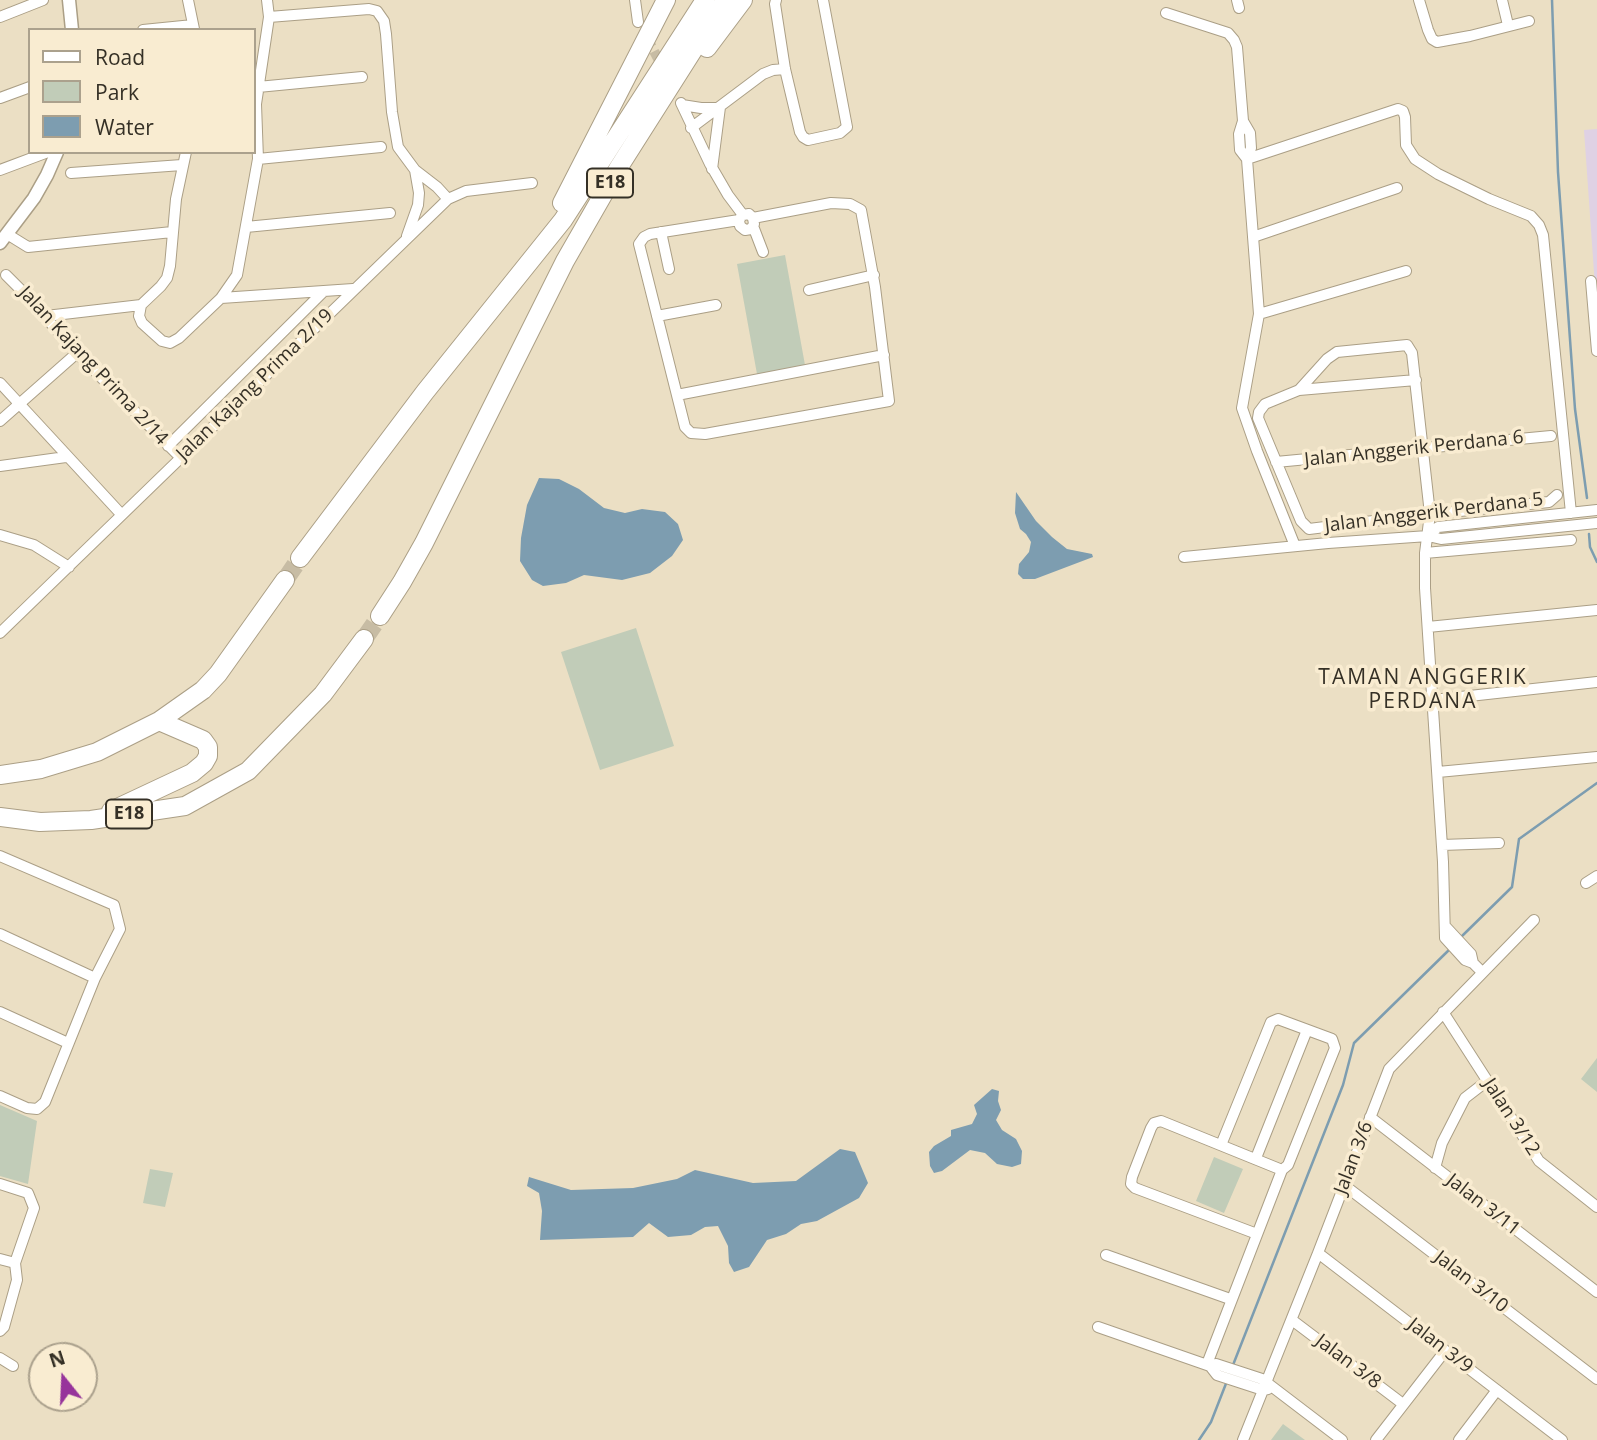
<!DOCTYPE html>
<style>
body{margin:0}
#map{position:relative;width:1597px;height:1440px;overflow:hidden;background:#ebdfc4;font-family:"Open Sans",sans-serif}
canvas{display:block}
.legend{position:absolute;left:28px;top:28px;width:228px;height:126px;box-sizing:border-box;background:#f9ecd1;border:2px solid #aba18d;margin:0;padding:9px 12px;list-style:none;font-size:21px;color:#353026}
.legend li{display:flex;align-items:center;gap:14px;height:35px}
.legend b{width:35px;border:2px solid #aba18d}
.north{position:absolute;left:28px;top:1342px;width:70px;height:70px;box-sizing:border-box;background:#f9ecd1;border:2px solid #aba18d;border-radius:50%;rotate:342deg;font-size:19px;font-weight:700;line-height:28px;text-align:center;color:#353026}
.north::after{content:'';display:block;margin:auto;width:24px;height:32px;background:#97349b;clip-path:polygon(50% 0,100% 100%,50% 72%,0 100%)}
</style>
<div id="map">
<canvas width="1597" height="1440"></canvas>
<ul class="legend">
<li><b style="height:9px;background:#fff"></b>Road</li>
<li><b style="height:19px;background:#c1ccb8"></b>Park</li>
<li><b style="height:19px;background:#7d9db0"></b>Water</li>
</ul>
<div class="north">N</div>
</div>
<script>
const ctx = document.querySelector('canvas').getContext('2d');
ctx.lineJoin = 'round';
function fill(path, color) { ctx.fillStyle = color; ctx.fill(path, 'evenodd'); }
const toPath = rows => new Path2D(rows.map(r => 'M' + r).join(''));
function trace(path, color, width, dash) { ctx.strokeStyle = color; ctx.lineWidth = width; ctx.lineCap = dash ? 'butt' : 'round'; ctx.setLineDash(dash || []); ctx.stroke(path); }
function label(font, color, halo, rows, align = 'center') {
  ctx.font = font + ' "Open Sans",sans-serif'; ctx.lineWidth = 7; ctx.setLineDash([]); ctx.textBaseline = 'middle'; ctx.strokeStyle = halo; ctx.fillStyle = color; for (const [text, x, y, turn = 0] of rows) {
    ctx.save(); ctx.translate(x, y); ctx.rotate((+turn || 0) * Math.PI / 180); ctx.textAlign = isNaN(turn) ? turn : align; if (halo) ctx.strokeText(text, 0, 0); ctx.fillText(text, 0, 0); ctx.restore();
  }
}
const commercial = toPath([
 [1597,129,1597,315,1584,130]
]);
const green = toPath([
 [785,255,805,365,757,374,737,264],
 [636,628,674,746,600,770,561,652],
 [1597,1058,1597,1092,1581,1079],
 [0,1105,37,1121,28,1184,0,1176],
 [1214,1157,1243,1169,1224,1213,1196,1201],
 [150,1169,173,1173,165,1207,143,1203],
 [1283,1424,1305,1440,1271,1440]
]);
const water = toPath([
 [539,478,559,479,579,489,604,508,625,513,642,509,665,512,678,524,683,540,672,556,650,573,622,580,584,575,566,583,543,586,532,580,520,561,521,538,527,505],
 [1016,492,1036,521,1052,537,1067,549,1092,554,1093,557,1035,579,1023,579,1018,574,1019,564,1029,552,1031,542,1026,534,1020,529,1015,513],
 [992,1089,999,1091,998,1101,1001,1110,996,1120,1002,1130,1016,1139,1022,1151,1021,1164,1012,1167,997,1164,985,1153,970,1150,942,1171,934,1173,930,1166,929,1152,934,1146,951,1136,951,1130,972,1124,977,1114,974,1105],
 [840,1149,855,1152,868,1183,859,1198,817,1221,801,1224,786,1234,767,1240,749,1267,734,1272,729,1263,728,1246,718,1226,705,1227,691,1235,668,1237,649,1223,633,1237,540,1240,542,1211,539,1193,527,1186,529,1177,571,1190,633,1188,677,1179,695,1170,753,1183,796,1181]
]);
const stream = toPath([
 [1552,0,1558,172,1575,409,1587,498],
 [1589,534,1590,547,1597,562],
 [1460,938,1512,887,1519,839,1597,783],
 [1233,1365,1343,1085,1354,1043,1451,948],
 [1199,1440,1211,1422,1227,1381]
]);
const minorTunnel = toPath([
 [647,38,663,68]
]);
const motorwayTunnel = toPath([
 [285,580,300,558],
 [364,639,380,616]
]);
const minor = toPath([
 [188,0,194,29],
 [635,0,638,22],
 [776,0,775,4,785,69,800,132,803,137,808,140,840,133,847,127,823,0],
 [1237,0,1239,8],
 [1419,0,1428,30,1432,39,1437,42,1470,36,1529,21],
 [1502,0,1508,25],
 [1166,13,1228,33,1234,40,1237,47,1243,121,1239,134,1240,150,1247,159],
 [0,17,43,0],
 [269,17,369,9,377,11,384,21,386,34,392,112,398,147,415,170,437,187,448,199],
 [143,30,193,25],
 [258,87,362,77],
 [0,98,30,87],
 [681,103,710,164,728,195,743,215,749,214,753,218,754,224,751,229,745,230,740,226,739,220,741,217],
 [682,105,701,108,716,108],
 [1243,121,1250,133,1251,148,1247,159,1259,314,1242,408,1257,451,1295,546],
 [691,128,763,74,773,70,785,69],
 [186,152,176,199,170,266,167,278,161,286,141,305,139,316,142,323,162,341,170,343,179,338,221,298,237,275,258,159,256,104,269,17,267,0],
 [258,159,381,147],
 [1247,159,1398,109,1403,111,1405,117,1406,145,1415,159,1438,174,1489,199,1531,216,1539,225,1543,235,1571,513],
 [712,169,720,107],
 [0,170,48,152],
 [71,173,182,165],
 [739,220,650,234,644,237,639,244,685,427,691,433,705,434,889,401,875,287,861,210,850,204,831,203,753,218],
 [753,226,763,252],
 [246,227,390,213],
 [661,232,669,269],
 [7,234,28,247,172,232],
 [407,236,418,205,419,193,415,170],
 [1253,237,1397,188],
 [6,275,28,297,77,353,180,457],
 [1591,281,1597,351],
 [809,290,874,275],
 [221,298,353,289],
 [1259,314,1406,271],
 [46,316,141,305],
 [657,316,716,305],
 [0,383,121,514],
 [1299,390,1416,380],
 [677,395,884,355],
 [0,421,77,353],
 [168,446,324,291],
 [1276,462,1551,436],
 [0,466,66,457],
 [0,535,34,545,69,567],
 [1428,536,1438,527,1597,510],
 [1425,553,1571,540],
 [1184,557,1328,543,1428,536,1441,539,1597,523],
 [1428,627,1597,610],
 [0,633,448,199,466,191,532,183],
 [1433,700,1597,682],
 [1438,772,1597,757],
 [1442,845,1499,843],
 [0,856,114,905,120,929,95,978,45,1102,37,1109,27,1108,0,1096],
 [1586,883,1597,876],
 [1445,926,1471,954,1473,963],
 [0,934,95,978],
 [1482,972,1473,963,1465,960,1445,938,1443,862,1425,588,1425,553,1430,514,1412,353,1407,345,1337,352,1327,359,1299,390,1265,404,1259,412,1258,418,1301,521,1309,529,1430,514,1549,502,1557,495],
 [0,1012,68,1043],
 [1443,1012,1539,1161,1597,1207],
 [1370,1117,1597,1292],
 [1256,1158,1307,1030],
 [1435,1168,1442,1143,1465,1098,1487,1081],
 [0,1184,28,1193,34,1208,15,1263,0,1259],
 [1344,1185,1597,1379],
 [1257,1234,1135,1188,1131,1184,1132,1177,1151,1128,1154,1123,1161,1121,1282,1170],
 [1318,1253,1562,1440],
 [1106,1255,1230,1299],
 [1292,1320,1403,1404],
 [1098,1327,1210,1366,1216,1364,1262,1379,1342,1440],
 [0,1331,4,1327,17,1280,15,1263],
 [0,1358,13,1366],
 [1207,1364,1282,1170,1288,1165,1335,1048,1332,1039,1278,1019,1271,1022,1221,1145],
 [1210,1366,1217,1375,1263,1390,1268,1389],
 [1243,1440,1318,1253,1389,1069,1534,920],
 [1376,1440,1445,1351],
 [1459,1440,1497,1390]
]);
const tertiary = toPath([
 [69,0,72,30],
 [0,243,34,198,47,175,57,152]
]);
const motorway = toPath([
 [707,48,743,0],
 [562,203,666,0],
 [300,558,425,392,563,220,705,0],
 [380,616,402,582,424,543,565,261,619,167,725,0],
 [0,775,41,769,97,752,159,721,203,690,218,674,285,580],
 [111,811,192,773,204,763,208,756,208,747,203,740,159,721],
 [0,817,40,822,91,820,185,806,248,771,323,694,364,639]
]);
const shields = [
 [610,183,46],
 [129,814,46]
];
const shieldNames = [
 ["E18",610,183],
 ["E18",129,814]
];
const streetNames = [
 ["Jalan Kajang Prima 2/14",93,366,47],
 ["Jalan Kajang Prima 2/19",255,385,-44],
 ["Jalan Anggerik Perdana 6",1414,449,-6],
 ["Jalan Anggerik Perdana 5",1434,513,-7],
 ["Jalan 3/12",1511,1117,57],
 ["Jalan 3/6",1354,1158,-69],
 ["Jalan 3/11",1483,1205,38],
 ["Jalan 3/10",1471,1282,38],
 ["Jalan 3/9",1440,1346,38],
 ["Jalan 3/8",1348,1362,37]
];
const neighbourhoodNames = [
 ["TAMAN ANGGERIK",1423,678],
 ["PERDANA",1423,702]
];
fill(commercial, '#dfd1e4');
fill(green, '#c1ccb8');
fill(water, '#7d9db0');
trace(stream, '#7d9db0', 2.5);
trace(minorTunnel, '#c7bca4', 10, [10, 5]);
trace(motorwayTunnel, '#c7bca4', 18, [18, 9]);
trace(minor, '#ab9f86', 12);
trace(tertiary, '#ab9f86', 15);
trace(motorway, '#ab9f86', 20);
trace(minor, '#fff', 10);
trace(tertiary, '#fff', 12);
trace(motorway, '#fff', 18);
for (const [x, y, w] of shields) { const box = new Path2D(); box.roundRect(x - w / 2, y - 14.5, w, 29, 5); ctx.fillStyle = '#f9ecd1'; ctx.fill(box); trace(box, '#353026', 2); }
label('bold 18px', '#353026', null, shieldNames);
label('19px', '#353026', '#f9ecd1', streetNames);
ctx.letterSpacing = '2px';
label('21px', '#353026', '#f9ecd1', neighbourhoodNames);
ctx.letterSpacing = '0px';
</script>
